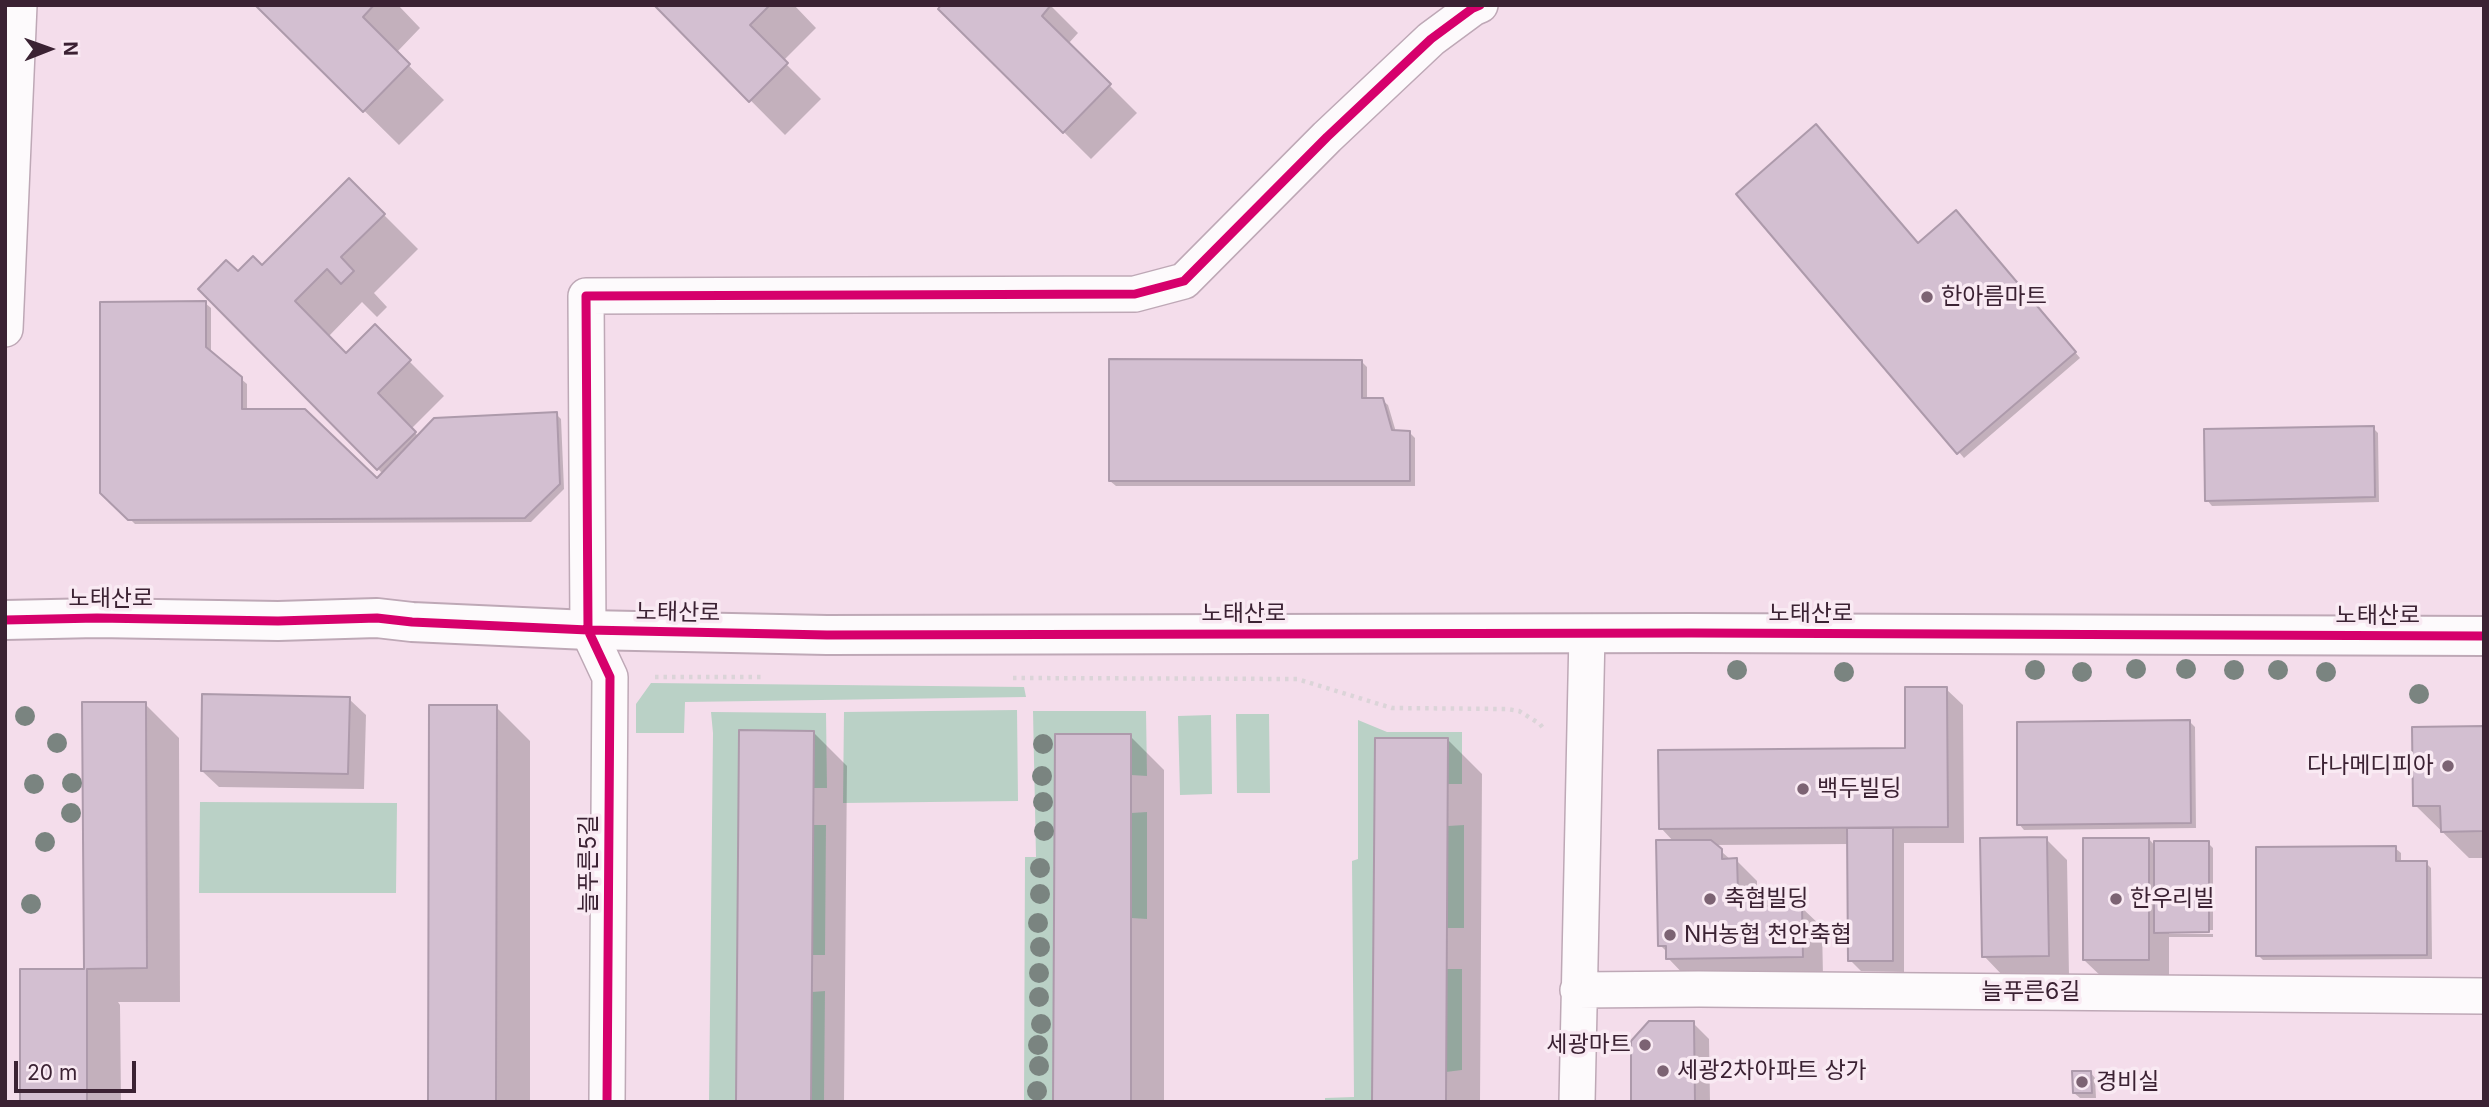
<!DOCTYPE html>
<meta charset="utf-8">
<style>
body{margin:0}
#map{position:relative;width:2489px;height:1107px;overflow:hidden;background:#f4ddeb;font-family:Inter,sans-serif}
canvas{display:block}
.frame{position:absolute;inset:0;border:7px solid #3b2233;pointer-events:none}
.north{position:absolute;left:14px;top:14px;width:70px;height:70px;-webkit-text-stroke:5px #f9eaf3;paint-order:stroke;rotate:89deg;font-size:19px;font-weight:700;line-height:28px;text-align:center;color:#3b2233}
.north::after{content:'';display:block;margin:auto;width:24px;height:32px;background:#3b2233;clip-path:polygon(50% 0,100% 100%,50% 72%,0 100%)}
.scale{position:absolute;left:14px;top:1061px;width:122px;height:32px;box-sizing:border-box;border:4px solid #3b2233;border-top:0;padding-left:9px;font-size:21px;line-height:24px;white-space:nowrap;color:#3b2233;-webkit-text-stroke:5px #f9eaf3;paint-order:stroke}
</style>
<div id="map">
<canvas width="2489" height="1107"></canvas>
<div class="frame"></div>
<div class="north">N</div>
<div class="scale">20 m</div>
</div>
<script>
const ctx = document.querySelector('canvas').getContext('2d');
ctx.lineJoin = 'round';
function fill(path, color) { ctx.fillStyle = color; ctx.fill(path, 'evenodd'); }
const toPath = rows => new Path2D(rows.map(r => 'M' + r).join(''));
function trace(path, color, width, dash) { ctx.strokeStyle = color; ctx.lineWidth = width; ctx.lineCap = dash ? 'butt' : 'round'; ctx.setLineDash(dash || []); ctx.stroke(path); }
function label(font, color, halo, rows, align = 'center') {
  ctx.font = font + ' Inter,"Noto Sans KR",sans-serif'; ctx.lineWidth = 7; ctx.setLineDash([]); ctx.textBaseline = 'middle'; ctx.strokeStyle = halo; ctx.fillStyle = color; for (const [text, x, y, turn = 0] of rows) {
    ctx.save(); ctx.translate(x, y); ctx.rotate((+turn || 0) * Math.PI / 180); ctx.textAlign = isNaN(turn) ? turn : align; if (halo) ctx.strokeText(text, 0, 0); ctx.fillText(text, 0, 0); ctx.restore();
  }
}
const green = toPath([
 [651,683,1024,687,1026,697,685,702,684,733,636,733,636,704],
 [1017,710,1018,801,843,803,844,712],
 [1033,711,1146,711,1147,776,1131,775,1131,734,1055,734,1053,1102,1024,1102,1025,857,1036,857],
 [711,712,826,713,827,788,813,788,814,731,739,731,736,1102,709,1102,713,733],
 [1236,714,1269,714,1270,793,1237,793],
 [1211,715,1212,794,1180,795,1178,716],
 [1358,720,1387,732,1462,732,1462,784,1448,784,1448,738,1375,738,1372,1102,1325,1102,1325,1098,1354,1097,1352,861,1358,859],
 [200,802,397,803,396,893,199,893],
 [1147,812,1147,919,1131,918,1131,813],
 [813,825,826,825,825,955,812,955],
 [1464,825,1464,928,1447,928,1448,826],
 [1447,969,1462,969,1462,1070,1446,1072],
 [825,991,824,1102,811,1102,812,992]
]);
const shadow = toPath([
 [257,5,398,5,420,28,396,53,444,100,399,145],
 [656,5,794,5,816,28,783,61,821,99,785,135],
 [1050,5,1078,33,1068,44,1137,113,1091,159,940,9],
 [349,180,418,249,374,293,387,307,377,317,362,302,328,337,346,356,375,327,444,396,411,429,419,437,556,414,561,419,564,489,531,522,135,524,102,492,205,303,211,308,211,353,247,384,247,411,377,480,383,474,200,289,238,273,262,268],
 [1738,194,1918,245,1961,218,2080,358,1964,458],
 [1361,361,1367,367,1367,400,1382,400,1388,405,1396,432,1409,432,1415,438,1415,486,1116,486,1110,481],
 [2373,428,2378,433,2379,502,2212,506,2207,500],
 [1946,689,1963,705,1964,843,1904,843,1904,972,1861,971,1850,960,1849,844,1714,845,1731,860,1736,860,1757,881,1757,894,1763,894,1776,907,1801,907,1822,927,1823,977,1688,979,1668,958,1668,953,1660,945,1674,842,1661,828,1907,750],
 [349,699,366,715,364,789,219,787,202,771],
 [145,704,179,738,180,1002,118,1002,120,1005,121,1102,22,1102,21,971,88,971,85,968],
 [496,707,530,741,530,1102,430,1102],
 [2189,721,2195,727,2196,828,2024,830,2019,824],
 [2484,728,2484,858,2469,858,2415,805],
 [813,732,847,766,844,1102,737,1102],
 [1130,736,1164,770,1164,1102,1055,1102],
 [1448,740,1482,774,1480,1102,1374,1102],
 [2046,839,2067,860,2069,976,2004,977,1984,956],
 [2149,839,2156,847,2208,843,2213,848,2213,930,2169,931,2169,934,2213,934,2213,937,2169,937,2169,980,2105,980,2084,960],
 [2395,848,2401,853,2401,863,2426,863,2431,868,2432,959,2263,960,2258,955],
 [1693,1023,1709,1039,1710,1102,1633,1102],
 [2090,1072,2095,1078,2096,1098,2080,1098,2074,1093]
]);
const building = toPath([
 [255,5,374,5,363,17,410,64,363,112,255,5],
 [654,5,770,5,750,25,788,63,749,102,654,5],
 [941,5,1051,5,1042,16,1111,84,1063,133,938,9,941,5],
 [1816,124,1918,243,1956,210,2076,352,1957,454,1736,194,1816,124],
 [349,178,385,214,341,257,354,271,341,284,327,269,295,301,346,353,375,324,411,360,378,393,416,432,377,470,198,289,226,260,238,271,253,256,262,265,349,178],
 [206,301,206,347,242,377,242,409,305,409,377,478,434,418,557,412,560,484,525,518,128,520,100,493,100,302,206,301],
 [1109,359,1362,360,1362,398,1383,398,1392,430,1410,431,1410,481,1109,481,1109,359],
 [2374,426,2375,497,2205,501,2204,429,2374,426],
 [1905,687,1947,687,1948,827,1659,829,1658,750,1905,748,1905,687],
 [202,694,350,697,348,774,201,771,202,694],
 [82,702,146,702,147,968,87,969,87,1102,20,1102,20,969,84,969,82,702],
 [429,705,497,705,496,1102,428,1102,429,705],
 [2190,720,2191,823,2017,825,2017,722,2190,720],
 [2484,726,2484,831,2441,832,2440,806,2413,806,2412,727,2484,726],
 [739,730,814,731,811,1102,736,1102,739,730],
 [1055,734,1131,734,1131,1102,1053,1102,1055,734],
 [1375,738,1448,738,1446,1102,1372,1102,1375,738],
 [1847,828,1893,828,1893,961,1848,961,1847,828],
 [2047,837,2049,956,1982,957,1980,838,2047,837],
 [2083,838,2149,838,2149,960,2083,960,2083,838],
 [1656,840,1711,840,1722,849,1722,859,1737,858,1738,892,1763,892,1764,906,1802,905,1803,957,1666,959,1666,946,1658,946,1656,840],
 [2154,841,2209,841,2209,932,2154,933,2154,841],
 [2396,846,2396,861,2427,861,2427,955,2256,956,2256,847,2396,846],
 [1649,1021,1694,1021,1695,1102,1631,1102,1631,1041,1649,1021],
 [2072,1071,2091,1071,2092,1093,2073,1093,2072,1071]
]);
const path = toPath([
 [655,677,763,677],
 [1013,678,1297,679,1392,708,1507,709,1519,711,1540,724,1545,731]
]);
const minor = toPath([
 [5,329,19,5],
 [1578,990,1699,989,2484,996],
 [607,1102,610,677,588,630,586,296,1135,294,1184,281,1327,137,1431,39,1473,8,1480,5],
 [1577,1102,1587,633]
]);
const tertiary = toPath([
 [5,620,97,618,278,621,377,618,412,622,588,630,827,635,1691,633,2484,636]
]);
const cycleway = toPath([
 [5,620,97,618,278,621,377,618,412,622,588,630,827,635,1691,633,2484,636],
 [607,1102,610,677,588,630,586,296,1135,294,1184,281,1327,137,1431,39,1473,8,1480,5]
]);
const trees = [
 [2136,669],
 [2186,669],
 [1737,670],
 [2035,670],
 [2234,670],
 [2278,670],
 [1844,672],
 [2082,672],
 [2326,672],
 [2419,694],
 [25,716],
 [57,743],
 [1043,744],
 [1042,776],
 [72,783],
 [34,784],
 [1043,802],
 [71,813],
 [1044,831],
 [45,842],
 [1040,868],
 [1040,894],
 [31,904],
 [1038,923],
 [1040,947],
 [1039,973],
 [1039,997],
 [1041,1024],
 [1038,1045],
 [1039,1066],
 [1037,1091]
];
const markers = [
 [1927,297,7,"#7c6373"],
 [2448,766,7,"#7c6373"],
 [1803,789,7,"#7c6373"],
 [1710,899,7,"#7c6373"],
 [2116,899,7,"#7c6373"],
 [1670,935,7,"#7c6373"],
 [1645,1045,7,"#7c6373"],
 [1663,1071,7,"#7c6373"],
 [2082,1082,7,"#7c6373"]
];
const poiNames = [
 ["한아름마트",1941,297],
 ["다나메디피아",2434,766,"right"],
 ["백두빌딩",1817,789],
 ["축협빌딩",1724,899],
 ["한우리빌",2130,899],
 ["NH농협 천안축협",1684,935],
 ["세광마트",1631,1045,"right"],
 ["세광2차아파트 상가",1677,1071],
 ["경비실",2096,1082]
];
const streetNames = [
 ["노태산로",111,599],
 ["노태산로",678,613,1],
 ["노태산로",1244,614],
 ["노태산로",1811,614],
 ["노태산로",2378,616],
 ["늘푸른5길",589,864,-90],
 ["늘푸른6길",2031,992]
];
fill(green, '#bad1c6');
fill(shadow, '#0003');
fill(building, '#d3bfd1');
trace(building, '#ad9aab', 2);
trace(minor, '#bea8b6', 38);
trace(tertiary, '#bea8b6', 42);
trace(path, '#dbd4d8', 4.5, [3.5, 5]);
trace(minor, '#fdfafc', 35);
trace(tertiary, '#fdfafc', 38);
trace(cycleway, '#d6006c', 9);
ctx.fillStyle = '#7a8480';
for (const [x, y] of trees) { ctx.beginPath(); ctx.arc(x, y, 10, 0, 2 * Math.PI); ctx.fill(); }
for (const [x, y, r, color] of markers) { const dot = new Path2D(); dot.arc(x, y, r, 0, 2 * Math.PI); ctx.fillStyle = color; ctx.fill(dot); trace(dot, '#f9eaf3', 2.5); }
label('23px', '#3b2233', '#f9eaf3', poiNames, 'left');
label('23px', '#3b2233', '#f9eaf3', streetNames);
</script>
